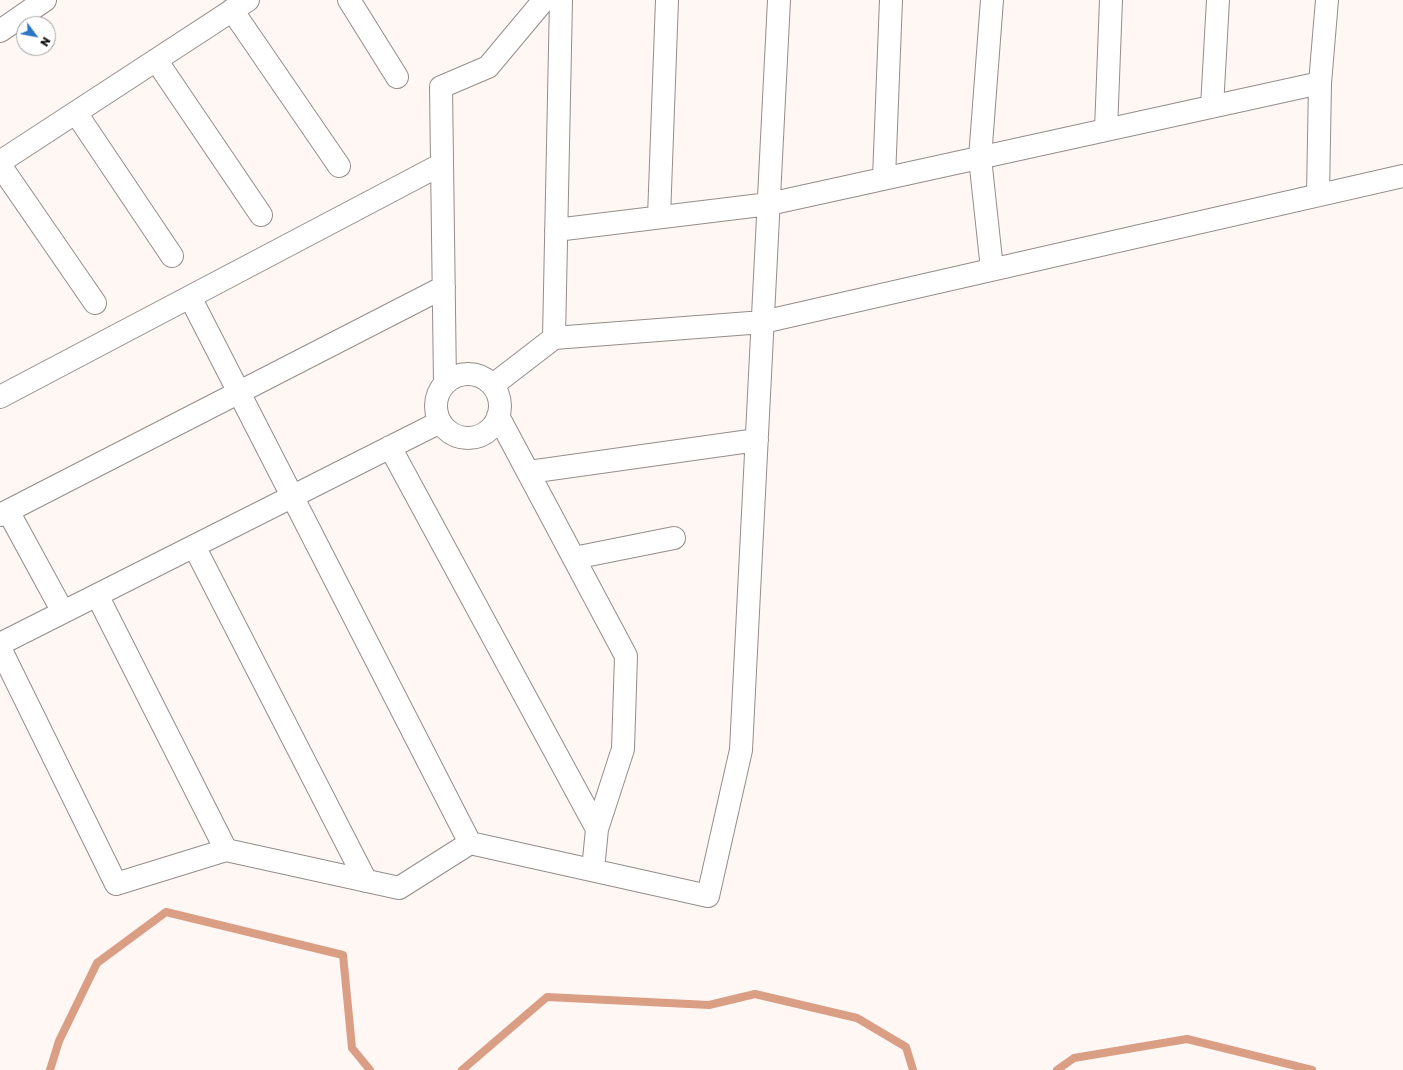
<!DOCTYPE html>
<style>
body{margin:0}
#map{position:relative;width:1403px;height:1070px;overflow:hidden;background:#fef7f4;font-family:"Golos Text",sans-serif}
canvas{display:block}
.north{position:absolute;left:16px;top:16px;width:40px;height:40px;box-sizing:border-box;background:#fff;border:1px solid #a09f9f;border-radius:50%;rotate:122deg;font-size:11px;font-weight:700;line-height:16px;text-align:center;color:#12100f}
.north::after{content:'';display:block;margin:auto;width:14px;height:18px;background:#2c75c5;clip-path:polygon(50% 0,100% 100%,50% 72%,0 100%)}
</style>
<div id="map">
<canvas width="1403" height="1070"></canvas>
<div class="north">N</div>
</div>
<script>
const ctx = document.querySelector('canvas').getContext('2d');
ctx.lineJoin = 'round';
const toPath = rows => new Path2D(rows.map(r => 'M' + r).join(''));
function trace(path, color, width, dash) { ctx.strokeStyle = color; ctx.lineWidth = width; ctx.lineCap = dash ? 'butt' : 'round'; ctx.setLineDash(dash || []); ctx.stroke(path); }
const stream = toPath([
 [50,1070,59,1041,97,963,166,912,343,955,352,1048,370,1070],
 [462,1070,547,997,709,1005,755,994,857,1018,906,1047,913,1070],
 [1057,1070,1074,1058,1187,1039,1312,1070]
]);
const minor = toPath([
 [349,0,397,77],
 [992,0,980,158,992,269],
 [232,10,339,166],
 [0,31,45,0],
 [156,60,261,215],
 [1212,107,1218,0],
 [76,113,172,256],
 [1106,130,1111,0],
 [0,162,248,0],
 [0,165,95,303],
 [884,178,891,0],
 [1318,195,1320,83,1327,0],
 [659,217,667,0],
 [556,230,769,204,1320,83],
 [190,297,470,843],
 [554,338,561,0],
 '436 406a32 32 0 1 1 64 0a32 32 0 1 1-64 0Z',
 [445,383,441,87,488,67,544,0],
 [493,385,554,338,763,322,1403,176],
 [0,397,442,164],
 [498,416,626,656,623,749,597,829],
 [390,447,597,829,593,870],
 [529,472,757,440],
 [8,511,63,612],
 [0,515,444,287],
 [194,546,366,881],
 [574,558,674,538],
 [97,595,226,850],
 [0,644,440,422],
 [0,648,116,884,226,850,399,888,470,843,708,896,741,750,779,0]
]);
trace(stream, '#da9e85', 8);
trace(minor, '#948d8a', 24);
trace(minor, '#fff', 22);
</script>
